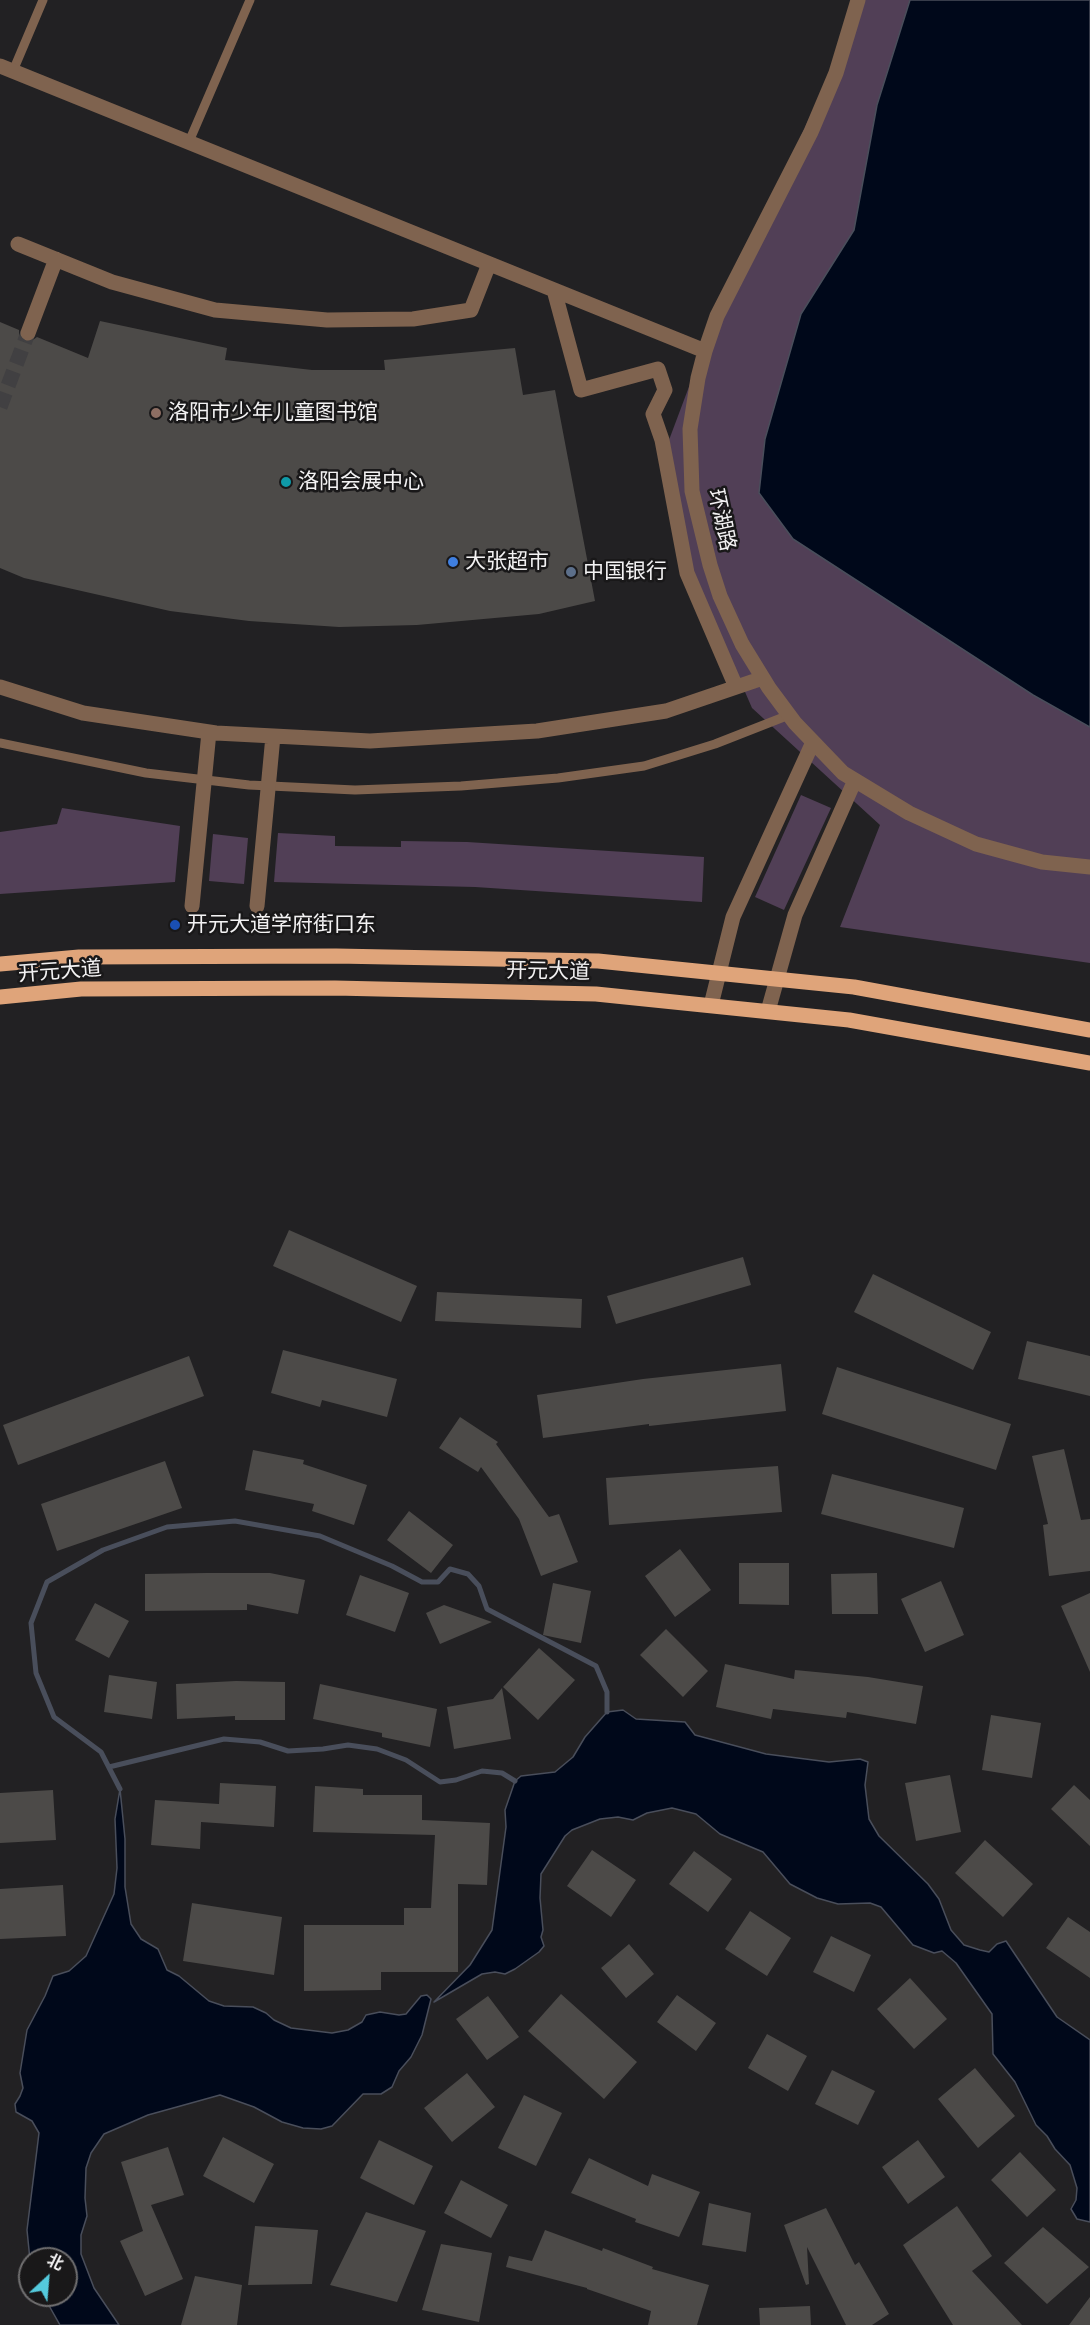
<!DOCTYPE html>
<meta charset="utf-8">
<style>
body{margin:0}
#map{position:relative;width:1090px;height:2325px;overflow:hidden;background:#222123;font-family:Helvetica,"Noto Sans SC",sans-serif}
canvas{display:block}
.north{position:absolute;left:18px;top:2247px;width:60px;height:60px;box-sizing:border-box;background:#191819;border:2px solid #706f70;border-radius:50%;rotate:26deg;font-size:16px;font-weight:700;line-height:24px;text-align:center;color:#f3f2f3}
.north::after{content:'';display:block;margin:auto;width:21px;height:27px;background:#54cadd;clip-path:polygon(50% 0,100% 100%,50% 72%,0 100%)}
</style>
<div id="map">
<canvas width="1090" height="2325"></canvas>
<div class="north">北</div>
</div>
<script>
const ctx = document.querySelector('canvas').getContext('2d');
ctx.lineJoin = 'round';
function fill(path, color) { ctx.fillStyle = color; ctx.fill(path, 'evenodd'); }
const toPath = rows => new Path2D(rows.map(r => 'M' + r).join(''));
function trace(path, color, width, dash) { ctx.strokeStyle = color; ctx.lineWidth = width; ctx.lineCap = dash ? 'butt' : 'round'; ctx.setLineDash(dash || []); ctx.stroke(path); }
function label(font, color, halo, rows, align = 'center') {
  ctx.font = font + ' Helvetica,"Noto Sans SC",sans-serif'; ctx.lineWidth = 5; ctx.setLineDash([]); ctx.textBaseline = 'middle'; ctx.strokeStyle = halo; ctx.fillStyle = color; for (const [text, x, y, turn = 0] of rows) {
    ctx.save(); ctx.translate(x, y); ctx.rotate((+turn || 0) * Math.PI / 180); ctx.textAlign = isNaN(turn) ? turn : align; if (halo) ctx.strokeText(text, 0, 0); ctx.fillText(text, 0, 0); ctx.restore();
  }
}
const green = toPath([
 [853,0,910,0,877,105,854,231,801,314,759,493,793,539,1033,695,1090,727,1090,963,840,927,880,825,752,708,692,570,669,440,702,352,834,64],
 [801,795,831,808,784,910,755,897],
 [62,808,180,826,175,882,0,894,0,832,57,824],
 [278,833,335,836,335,846,401,847,401,841,467,842,704,857,702,902,475,887,274,882],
 [213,834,248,838,244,884,209,881]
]);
const water = toPath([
 [910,0,1090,0,1090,727,1033,695,793,539,759,493,765,439,801,314,854,230,877,105,910,0],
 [623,1710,636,1719,685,1722,695,1735,766,1754,829,1762,860,1759,868,1762,865,1785,869,1819,879,1836,928,1884,939,1899,951,1930,964,1945,980,1950,989,1952,997,1944,1006,1941,1057,2017,1090,2040,1090,2222,1077,2219,1071,2209,1076,2200,1077,2188,1070,2165,1055,2149,1047,2136,1036,2125,1015,2082,993,2054,992,2014,956,1963,942,1951,934,1953,913,1945,881,1907,870,1903,838,1904,817,1898,790,1884,763,1852,720,1834,696,1814,672,1808,647,1813,633,1820,618,1817,600,1819,572,1830,565,1836,541,1874,540,1898,543,1930,541,1937,544,1946,539,1952,515,1969,505,1974,495,1972,482,1974,434,2002,470,1965,492,1930,506,1827,505,1810,515,1781,521,1776,555,1772,573,1757,585,1737,607,1712,623,1710],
 [120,1789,125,1839,125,1887,131,1924,141,1939,158,1949,167,1970,179,1976,209,2001,224,2006,253,2007,266,2013,274,2020,291,2028,332,2033,348,2030,362,2022,366,2015,380,2012,399,2015,406,2014,421,1996,427,1995,431,1999,422,2035,411,2057,399,2071,392,2087,381,2094,363,2094,332,2126,321,2129,303,2128,282,2122,254,2107,220,2095,148,2115,104,2134,91,2153,86,2168,85,2198,87,2216,81,2235,81,2254,94,2288,119,2325,60,2325,43,2295,66,2295,66,2259,30,2260,27,2230,39,2133,32,2121,16,2112,15,2104,20,2096,23,2088,20,2073,27,2030,45,1996,53,1976,69,1971,86,1956,114,1894,117,1868,115,1819,120,1789]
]);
const stream = toPath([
 [109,1767,224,1739,260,1742,288,1751,323,1749,348,1745,377,1749,406,1760,440,1782,456,1780,482,1771,502,1773,515,1781],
 [120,1789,101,1752,54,1717,36,1673,31,1623,47,1582,103,1550,167,1527,235,1521,320,1536,392,1566,422,1582,438,1582,450,1569,468,1574,479,1586,487,1609,596,1666,607,1692,607,1712]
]);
const building = toPath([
 [100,321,227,348,225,360,312,370,385,370,384,360,515,348,523,395,555,390,595,601,539,614,417,625,339,627,249,621,170,611,24,578,0,568,0,322,19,330,19,335,24,342,30,342,37,337,88,358],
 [289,1230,417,1286,401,1322,273,1266],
 [743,1257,751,1285,616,1324,607,1296],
 [873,1274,991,1332,973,1370,854,1312],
 [437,1292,582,1299,581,1328,435,1321],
 [1027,1341,1090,1356,1090,1396,1018,1379],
 [283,1350,397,1379,387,1417,322,1400,320,1407,271,1393],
 [189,1356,204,1396,18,1465,3,1425],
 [781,1364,786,1411,649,1426,649,1424,543,1438,537,1395,643,1379],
 [837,1367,1011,1424,996,1470,822,1414],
 [460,1417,498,1442,496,1444,549,1517,559,1514,578,1562,541,1576,519,1519,481,1467,478,1472,439,1448],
 [1064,1449,1081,1520,1090,1519,1090,1571,1049,1576,1043,1525,1048,1524,1032,1456],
 [253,1450,304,1460,303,1464,367,1485,354,1525,312,1511,314,1504,245,1490],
 [165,1461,182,1508,57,1551,41,1504],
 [778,1466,782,1512,609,1525,606,1478],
 [832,1474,964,1508,954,1548,821,1514],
 [409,1511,453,1545,431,1573,387,1540],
 [680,1549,711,1590,675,1617,645,1576],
 [739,1563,789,1563,789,1605,739,1604],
 [206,1573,270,1573,305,1580,298,1614,247,1604,247,1610,145,1611,145,1574],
 [877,1573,878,1614,832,1614,831,1574],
 [360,1575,409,1593,395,1632,346,1615],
 [941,1581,964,1635,925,1652,901,1599],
 [553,1583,591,1591,581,1643,543,1635],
 [1090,1593,1090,1672,1061,1606],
 [95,1603,129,1621,109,1658,75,1640],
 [444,1605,492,1622,440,1644,426,1613],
 [666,1629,708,1671,683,1697,640,1655],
 [539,1648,575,1680,538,1720,503,1687],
 [725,1664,794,1679,795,1670,868,1677,923,1686,916,1724,847,1712,846,1718,773,1709,771,1719,716,1707],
 [109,1675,157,1682,152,1719,104,1712],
 [236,1681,285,1682,285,1720,235,1720,235,1716,177,1719,176,1684],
 [320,1684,437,1709,430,1747,382,1737,382,1733,313,1719],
 [502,1688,511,1739,454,1749,447,1707,493,1699],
 [991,1715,1041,1723,1032,1778,982,1770],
 [950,1775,961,1832,916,1841,905,1783],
 [220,1783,276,1786,274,1827,201,1822,200,1849,151,1845,155,1800,219,1804],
 [1074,1785,1090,1800,1090,1846,1051,1809],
 [315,1786,363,1789,363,1795,422,1795,422,1820,490,1823,487,1885,458,1884,458,1972,381,1972,381,1990,304,1991,304,1925,404,1925,404,1908,431,1908,435,1835,313,1832],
 [53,1790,56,1840,0,1843,0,1793],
 [985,1840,1033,1884,1003,1917,955,1873],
 [592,1850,636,1880,611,1917,567,1886],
 [694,1851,732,1879,708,1912,669,1884],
 [63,1885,66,1936,0,1939,0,1889],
 [192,1903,282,1917,274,1975,183,1961],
 [750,1911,791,1938,767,1976,725,1949],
 [1068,1917,1090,1932,1090,1978,1046,1948],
 [831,1936,871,1955,854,1992,813,1972],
 [629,1944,654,1974,626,1998,601,1968],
 [910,1978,947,2019,914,2049,877,2009],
 [561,1994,637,2062,604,2099,528,2031],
 [677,1995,716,2023,696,2051,657,2022],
 [488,1996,519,2037,487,2060,456,2019],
 [767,2034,807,2056,788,2091,748,2068],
 [975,2068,1015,2116,978,2148,938,2099],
 [832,2070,875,2091,858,2125,815,2104],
 [467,2073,495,2107,452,2142,424,2108],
 [524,2095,562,2113,536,2166,498,2148],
 [223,2137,274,2164,254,2203,203,2176],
 [379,2140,433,2166,414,2205,360,2178],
 [918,2140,945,2177,908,2204,882,2167],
 [168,2147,184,2195,151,2205,183,2279,145,2296,120,2241,143,2231,121,2162],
 [1020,2152,1056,2190,1027,2217,991,2180],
 [589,2158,648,2186,652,2174,700,2192,679,2237,635,2222,636,2219,571,2193],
 [461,2180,508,2205,491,2238,444,2213],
 [709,2203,751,2213,746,2252,702,2245],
 [957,2206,992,2256,972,2271,1022,2325,953,2325,903,2245],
 [826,2208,855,2265,859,2262,889,2314,872,2325,846,2325,807,2247,809,2284,806,2285,784,2225],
 [366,2212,426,2231,397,2302,330,2285],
 [255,2226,318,2230,312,2284,248,2285],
 [1043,2227,1089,2267,1047,2304,1004,2263],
 [545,2230,602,2251,603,2248,653,2267,652,2269,709,2285,697,2325,648,2325,651,2311,587,2289,587,2288,506,2267,509,2256,532,2261],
 [441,2244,492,2253,479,2322,422,2310],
 [195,2276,242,2285,237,2325,181,2325],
 [1090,2297,1090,2325,1069,2325],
 [810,2306,811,2325,760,2325,759,2308]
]);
const streetTunnel = toPath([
 [0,407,28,333]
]);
const lane = toPath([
 [13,71,43,0],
 [188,144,250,0],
 [0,743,146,773,249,785,355,790,461,786,558,778,644,766,715,744,789,715]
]);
const street = toPath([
 [858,0,836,73,811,132,717,316,705,351,698,378,690,429,692,491,710,565,720,596,742,644,769,688,795,723,843,773,909,813,976,844,1042,862,1090,867],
 [0,66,705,351],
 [18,244,112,282,215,310,327,320,413,319,471,310,489,264],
 [554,290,581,390,658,369,665,390,653,414,662,440,687,573,736,687],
 [28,333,56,259],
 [0,687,83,713,216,733,370,741,537,731,666,711,763,678],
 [192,906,209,732],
 [257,906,273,736],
 [711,1005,733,917,813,742],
 [768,1011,795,915,855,780]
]);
const primary = toPath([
 [0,964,79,957,336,956,598,961,854,987,1090,1030],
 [0,997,81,989,335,988,596,994,849,1020,1090,1063]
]);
const markers = [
 [156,413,6,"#8d6e63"],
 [286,482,6,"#0f9aa8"],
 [453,562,6,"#3f7fe0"],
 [571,572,6,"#5c6f8a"],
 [175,925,6,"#1a4fb4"]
];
const poiNames = [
 ["洛阳市少年儿童图书馆",168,413],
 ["洛阳会展中心",298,482],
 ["大张超市",465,562],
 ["中国银行",583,572],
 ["开元大道学府街口东",187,925]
];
const streetNames = [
 ["环湖路",721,520,78],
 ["开元大道",60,972,-4],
 ["开元大道",548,972,1]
];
fill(green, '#513f56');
fill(water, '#00081a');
trace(water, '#494e5b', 1.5);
trace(stream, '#494e5b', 5);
fill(building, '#4c4a48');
trace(streetTunnel, '#414042', 15, [15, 8]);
trace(lane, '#7f634f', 9);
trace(street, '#7f634f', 15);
trace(primary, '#dfa47a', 15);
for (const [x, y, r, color] of markers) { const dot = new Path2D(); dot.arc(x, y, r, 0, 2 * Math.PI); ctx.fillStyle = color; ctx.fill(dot); trace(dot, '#191819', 2); }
label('21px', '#f3f2f3', '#191819', poiNames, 'left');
label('21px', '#f3f2f3', '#191819', streetNames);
</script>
